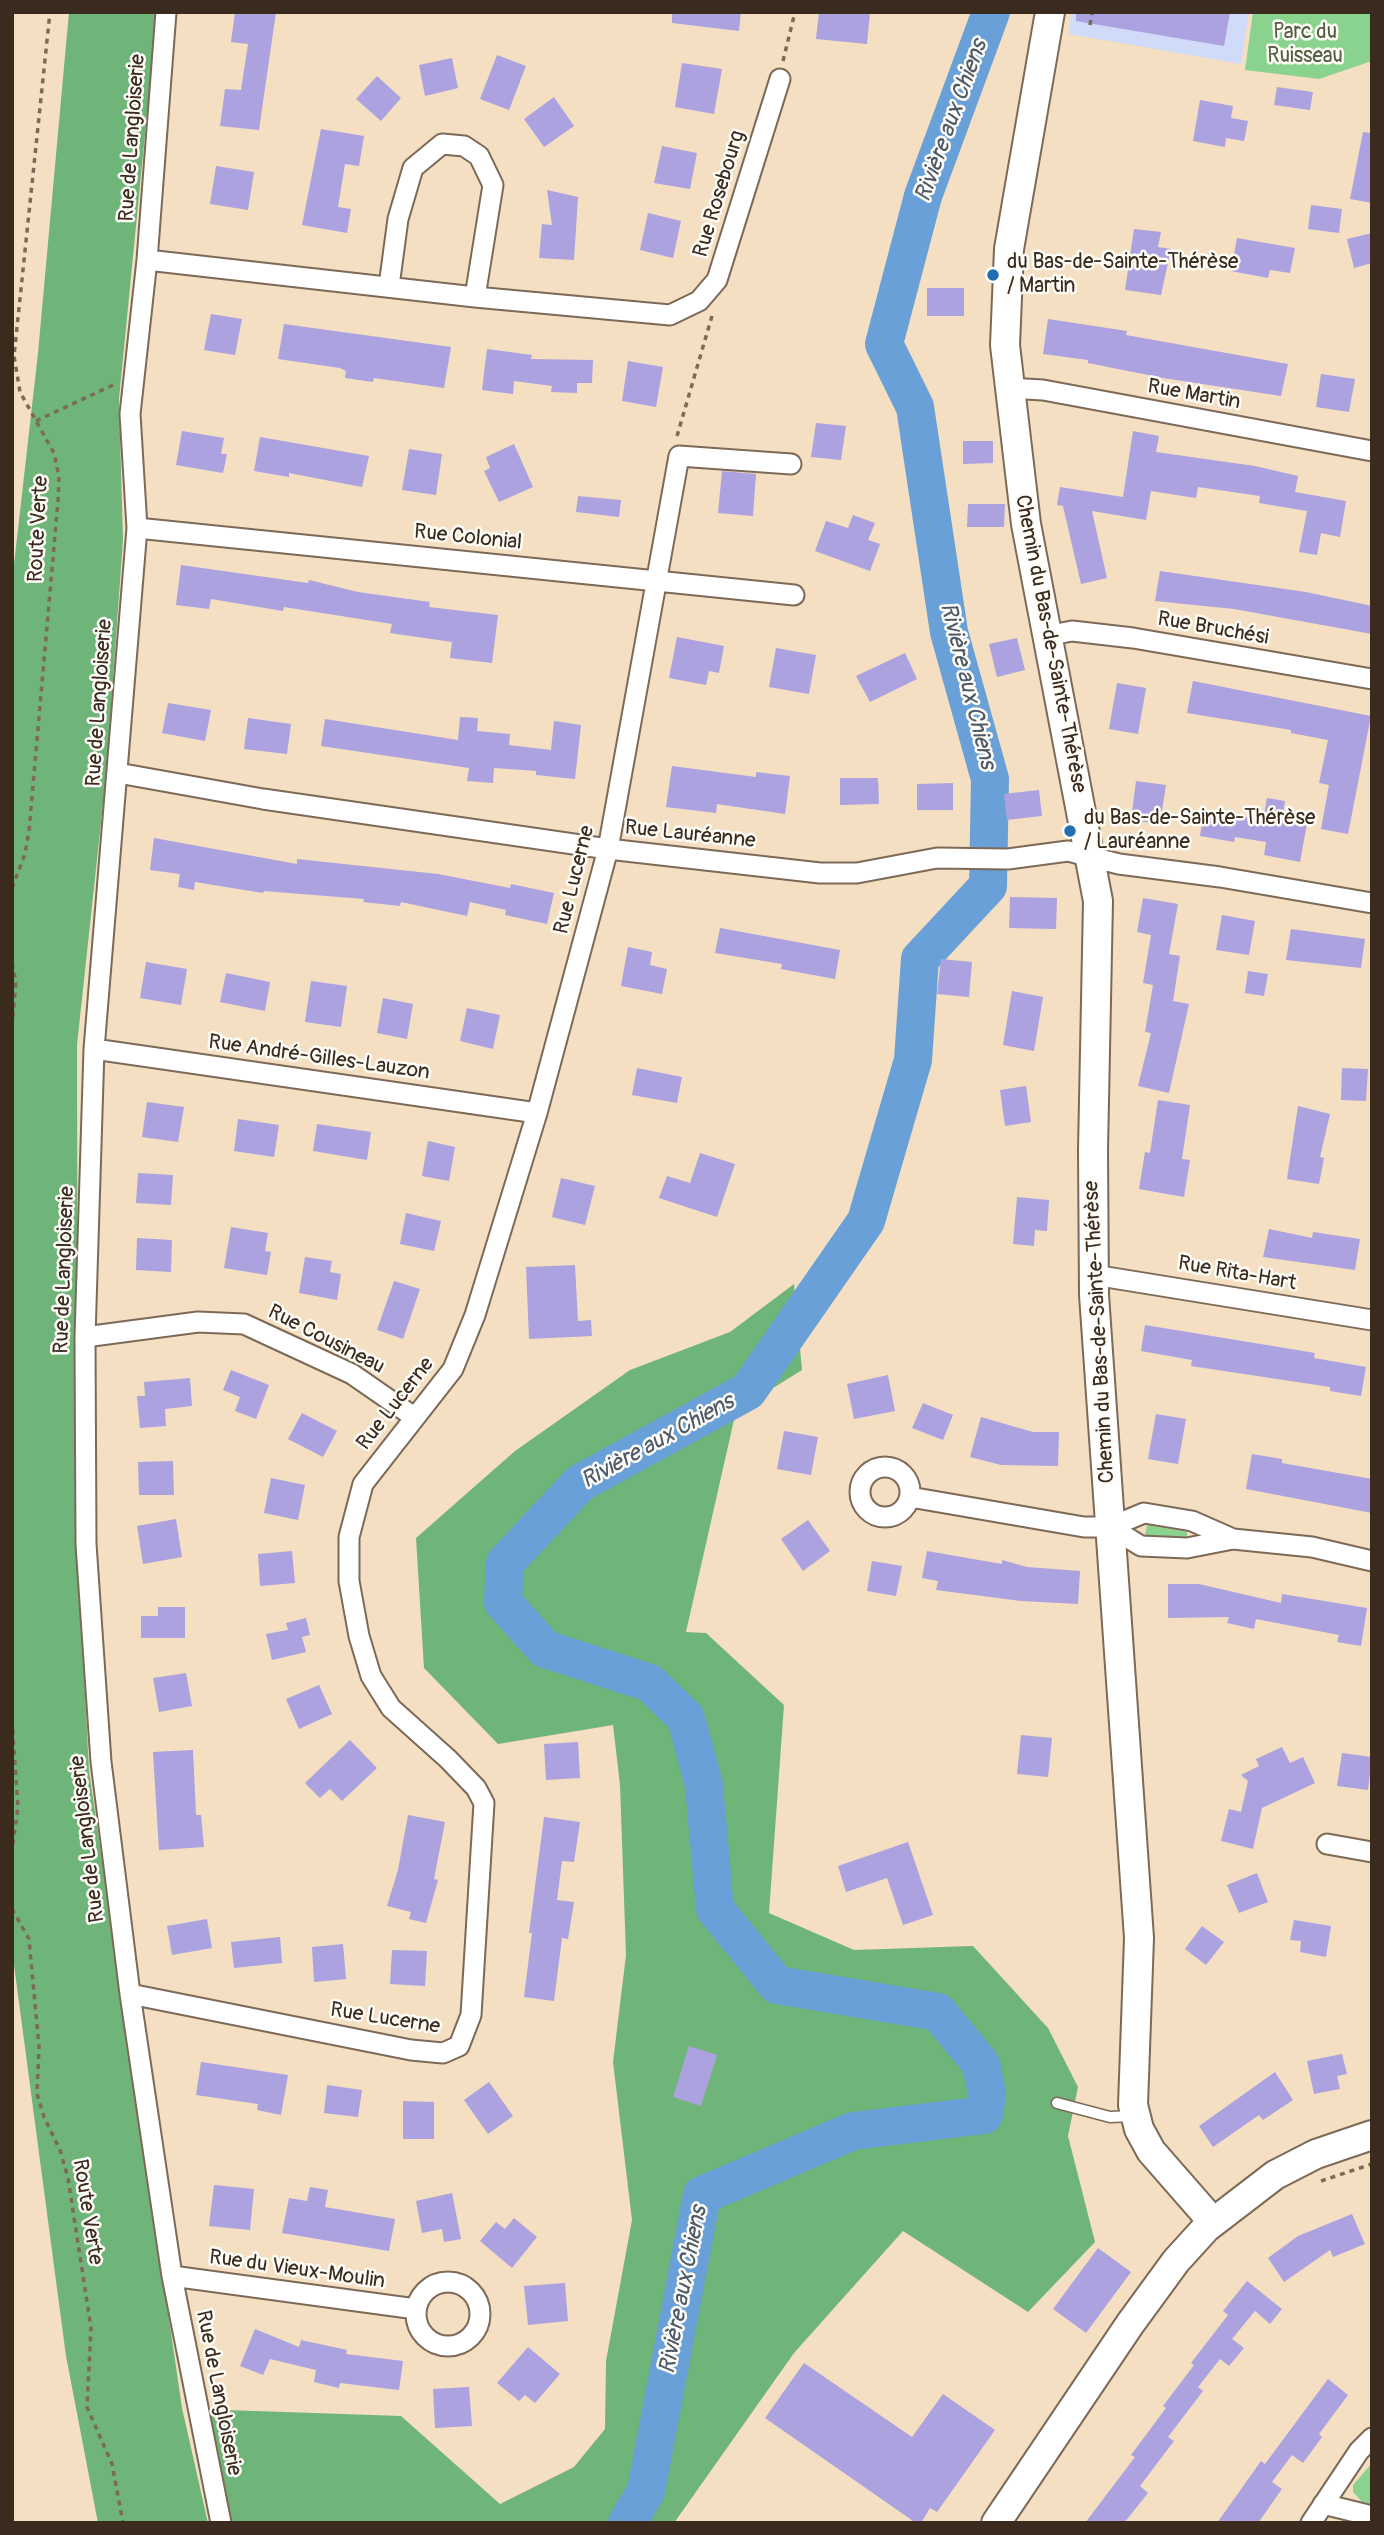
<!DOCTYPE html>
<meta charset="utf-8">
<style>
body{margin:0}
#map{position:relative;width:1384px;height:2535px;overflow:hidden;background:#f4dfc2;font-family:Pangolin,sans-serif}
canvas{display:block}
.frame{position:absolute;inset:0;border:14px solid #3b2a1e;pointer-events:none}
</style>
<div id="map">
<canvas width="1384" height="2535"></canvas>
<div class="frame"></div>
</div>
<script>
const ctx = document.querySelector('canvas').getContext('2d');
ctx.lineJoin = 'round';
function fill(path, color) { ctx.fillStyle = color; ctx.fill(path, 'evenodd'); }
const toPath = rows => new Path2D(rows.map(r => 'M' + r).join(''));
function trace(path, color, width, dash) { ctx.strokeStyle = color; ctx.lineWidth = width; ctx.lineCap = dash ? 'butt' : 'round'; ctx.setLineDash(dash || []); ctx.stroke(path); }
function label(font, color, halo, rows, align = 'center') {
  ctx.font = font + ' Pangolin,sans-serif'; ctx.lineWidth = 5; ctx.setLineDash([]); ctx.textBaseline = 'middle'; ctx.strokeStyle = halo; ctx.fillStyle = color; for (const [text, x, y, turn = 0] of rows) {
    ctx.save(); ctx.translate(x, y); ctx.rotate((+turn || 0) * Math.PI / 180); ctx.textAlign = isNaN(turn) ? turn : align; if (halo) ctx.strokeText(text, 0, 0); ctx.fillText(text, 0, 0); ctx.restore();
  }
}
const built = toPath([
 [1071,12,1249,12,1241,64,1069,34]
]);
const green = toPath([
 [1253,12,1372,12,1372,61,1319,79,1245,70],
 [1147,1525,1187,1532,1187,1538,1145,1535],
 [1372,2463,1372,2504,1362,2502,1353,2492,1353,2485]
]);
const forest = toPath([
 [69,12,157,12,119,399,123,540,106,776,77,1045,78,1555,89,1771,182,2408,208,2523,98,2523,66,2356,12,1950,12,582,38,353],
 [794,1284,802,1370,736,1411,686,1632,706,1633,784,1705,769,1913,854,1950,973,1946,1048,2028,1078,2087,1068,2136,1095,2242,1028,2312,903,2231,794,2353,674,2523,219,2523,197,2409,401,2416,500,2504,574,2467,605,2429,606,2361,632,2220,613,2062,626,1955,620,1785,613,1725,498,1744,424,1668,416,1538,515,1451,630,1370,730,1332]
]);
const river = toPath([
 [627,2523,646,2491,702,2195,853,2131,984,2115,987,2093,981,2064,938,2012,777,1985,715,1909,704,1785,686,1718,650,1683,545,1649,503,1602,505,1563,580,1483,748,1391,866,1221,913,1060,920,959,988,886,990,779,949,632,915,407,884,344,923,196,991,12]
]);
const building = toPath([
 [235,12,276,12,259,130,220,126,225,89,241,90,248,44,231,42],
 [672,12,741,12,739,31,672,23],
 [819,12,870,12,867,44,816,39],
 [1076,12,1230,12,1224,46,1076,21],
 [497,55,526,66,509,110,480,99],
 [452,58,458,88,425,96,419,65],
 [682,63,722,69,714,114,675,107],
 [377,76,401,98,381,121,356,99],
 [1277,87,1313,92,1310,110,1274,105],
 [554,97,574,126,544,147,524,119],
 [1200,100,1233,106,1231,118,1248,121,1244,141,1226,138,1225,147,1193,141],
 [321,129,364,136,359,166,345,164,338,207,351,209,347,233,302,225],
 [1363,132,1372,133,1372,203,1350,199],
 [662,146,697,153,690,189,654,183],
 [216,166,254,172,248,210,210,204],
 [547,190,578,197,574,260,539,258,542,224,552,225],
 [1311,205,1342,209,1339,233,1308,229],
 [648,213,681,221,673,258,640,250],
 [1134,229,1161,232,1158,247,1171,249,1161,295,1125,290],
 [1372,233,1372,263,1354,268,1347,239],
 [1237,238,1295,248,1290,273,1270,270,1268,278,1231,271],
 [927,288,964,288,964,316,927,316],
 [211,314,242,319,235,355,204,350],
 [1048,319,1127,331,1126,335,1288,364,1281,396,1163,378,1088,363,1088,360,1043,354],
 [284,324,451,347,444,388,374,378,373,382,345,378,346,371,340,368,278,359],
 [487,349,532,355,531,359,593,360,592,383,577,383,577,393,551,392,552,386,514,381,513,394,482,390],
 [628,361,663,367,656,407,622,401],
 [1321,374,1355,379,1349,412,1316,407],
 [816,423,846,426,841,460,811,457],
 [182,431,224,438,221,454,227,454,223,473,176,465],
 [1133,431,1159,436,1156,452,1255,466,1298,476,1295,492,1346,501,1340,537,1321,533,1317,555,1299,552,1307,511,1259,503,1260,496,1198,487,1196,498,1151,491,1146,520,1092,511,1107,578,1081,584,1063,506,1057,505,1060,487,1123,497],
 [260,437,369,456,362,487,289,473,289,477,254,471],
 [963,441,993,441,993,463,963,464],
 [514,444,533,487,499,502,484,471,490,468,486,457],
 [409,449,442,454,436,495,402,490],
 [722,471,756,474,753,516,718,513],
 [578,496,621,500,619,517,576,512],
 [968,504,1005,504,1004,527,967,527],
 [853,515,875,523,868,540,880,544,870,571,815,551,826,521,848,528],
 [181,565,308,583,309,580,358,592,430,602,429,607,498,615,492,663,450,658,452,642,390,633,392,624,284,607,283,611,211,599,209,609,176,605],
 [1160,571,1306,592,1372,606,1372,634,1234,609,1155,601],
 [677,637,724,646,719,673,709,671,706,685,669,678],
 [1017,638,1025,670,997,677,989,644],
 [776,648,816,655,809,694,769,687],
 [905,653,917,679,870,702,856,676],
 [1193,681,1371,716,1348,834,1321,829,1329,785,1319,783,1328,740,1291,733,1291,730,1187,713],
 [1117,683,1146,688,1138,734,1109,729],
 [168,703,211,710,205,741,162,733],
 [460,717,478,718,477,731,510,734,509,745,551,750,554,721,581,725,575,779,536,775,536,771,494,768,493,783,467,781,469,768,321,746,325,719,458,740],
 [248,718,291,724,287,754,244,749],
 [672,766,756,777,756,772,790,776,785,814,717,804,716,813,666,807],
 [840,778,878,778,879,804,840,805],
 [1136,781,1166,785,1160,824,1131,820],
 [953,783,953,810,917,810,917,784],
 [1039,790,1042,816,1007,820,1004,794],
 [1267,798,1285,801,1283,813,1308,818,1300,862,1264,855,1266,842,1235,837,1234,842,1200,836,1204,810,1263,820],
 [154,838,297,864,297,859,438,874,510,888,511,884,554,893,547,924,505,915,506,910,470,902,467,916,401,902,400,906,363,902,364,899,264,891,263,893,195,882,194,890,178,887,180,874,150,870],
 [1010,897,1057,898,1056,929,1009,928],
 [1143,898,1178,904,1169,954,1180,956,1173,1001,1189,1004,1169,1093,1138,1086,1151,1033,1145,1032,1153,985,1143,983,1151,935,1137,932],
 [1222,915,1255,921,1249,955,1216,950],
 [720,928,840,950,835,979,781,969,782,964,715,953],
 [1291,929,1365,939,1361,968,1286,960],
 [628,947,652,952,650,965,667,969,662,994,621,986],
 [941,959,972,962,969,997,937,994],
 [146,962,187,969,181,1005,140,998],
 [1248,971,1268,974,1264,996,1245,993],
 [226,973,270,982,265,1011,220,1002],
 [311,981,347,986,341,1027,305,1022],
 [1012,991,1043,997,1034,1051,1003,1045],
 [383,998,413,1004,407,1039,377,1033],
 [467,1008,500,1015,493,1049,460,1041],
 [637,1068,682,1077,677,1103,632,1095],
 [1342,1068,1368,1069,1366,1101,1341,1100],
 [1026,1086,1031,1122,1005,1126,1000,1090],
 [1158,1100,1190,1105,1182,1159,1190,1160,1184,1197,1139,1189,1145,1152,1150,1153],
 [147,1102,184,1107,178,1142,142,1137],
 [1298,1106,1330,1114,1320,1157,1324,1158,1319,1184,1287,1179],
 [238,1119,279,1125,274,1157,234,1151],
 [317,1124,371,1132,367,1160,313,1151],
 [428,1141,455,1147,449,1181,422,1176],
 [700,1153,735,1164,717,1217,659,1198,667,1176,690,1183],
 [138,1173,173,1175,171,1205,136,1203],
 [561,1178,595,1186,585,1225,552,1217],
 [1017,1197,1049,1200,1047,1231,1035,1230,1034,1246,1013,1244],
 [406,1213,441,1221,434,1251,400,1244],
 [231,1227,268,1233,265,1251,271,1252,267,1275,224,1268],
 [1269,1229,1312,1238,1313,1232,1360,1239,1355,1270,1263,1257],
 [137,1238,172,1240,171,1272,136,1270],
 [305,1257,332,1261,330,1272,341,1274,337,1300,299,1293],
 [575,1265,578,1321,591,1320,592,1336,529,1339,526,1267],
 [394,1281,420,1289,403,1339,377,1330],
 [1145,1325,1315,1353,1314,1358,1366,1367,1361,1396,1330,1391,1330,1387,1191,1366,1192,1360,1141,1351],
 [231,1370,269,1385,256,1419,235,1411,240,1397,223,1390],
 [888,1375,895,1411,854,1419,847,1384],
 [190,1378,192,1406,165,1409,166,1426,140,1428,137,1396,145,1396,144,1382],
 [923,1403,953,1415,943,1440,912,1428],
 [302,1413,337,1431,323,1457,288,1439],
 [1156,1414,1186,1419,1178,1464,1148,1459],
 [981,1417,1033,1432,1059,1432,1058,1466,1001,1465,970,1457],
 [784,1431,818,1437,811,1475,777,1469],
 [1252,1454,1282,1459,1282,1463,1372,1479,1372,1513,1246,1489],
 [173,1461,174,1495,139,1495,138,1462],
 [271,1478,305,1485,298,1520,264,1513],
 [176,1519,182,1557,143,1564,137,1526],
 [808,1520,830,1551,803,1571,781,1539],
 [292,1551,295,1583,260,1586,258,1554],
 [927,1551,1002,1564,1002,1560,1027,1567,1080,1571,1078,1604,1021,1601,936,1590,938,1581,922,1578],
 [872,1561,902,1566,896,1596,867,1591],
 [1168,1584,1199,1584,1281,1603,1282,1594,1367,1608,1361,1646,1337,1642,1339,1635,1256,1619,1254,1629,1227,1623,1229,1617,1168,1618],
 [158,1607,185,1607,185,1638,141,1638,141,1616,158,1616],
 [306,1618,310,1635,302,1637,306,1652,272,1660,266,1634,288,1630,286,1623],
 [186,1673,192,1706,159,1712,153,1678],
 [319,1685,332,1714,299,1729,286,1699],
 [1021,1735,1052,1738,1048,1777,1017,1774],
 [350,1740,377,1768,342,1801,330,1789,320,1798,305,1783],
 [578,1742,580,1778,546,1780,544,1744],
 [1282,1747,1290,1763,1303,1757,1315,1783,1262,1808,1253,1849,1221,1841,1229,1809,1241,1812,1248,1781,1241,1775,1259,1766,1256,1759],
 [193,1750,196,1815,201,1815,204,1847,159,1850,153,1752],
 [1342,1753,1372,1757,1368,1790,1337,1786],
 [408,1815,445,1822,434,1879,438,1880,426,1923,409,1919,411,1912,387,1906,398,1870],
 [544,1817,580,1822,574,1862,562,1861,557,1900,574,1902,568,1939,562,1938,554,2001,524,1997,532,1933,529,1933],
 [908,1842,933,1915,903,1925,887,1878,846,1892,838,1866],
 [1257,1873,1268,1902,1239,1913,1227,1885],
 [207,1919,212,1948,172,1955,167,1926],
 [1294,1920,1331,1926,1326,1957,1300,1952,1301,1941,1290,1940],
 [1202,1926,1224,1942,1206,1965,1185,1949],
 [280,1937,282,1963,234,1968,231,1942],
 [343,1944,346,1979,314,1982,312,1947],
 [392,1950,427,1951,425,1986,390,1984],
 [689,2046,717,2055,701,2106,673,2097],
 [1342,2054,1347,2074,1337,2076,1340,2089,1314,2094,1307,2061],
 [201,2062,288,2075,281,2115,257,2110,258,2104,196,2095],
 [1275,2072,1293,2100,1263,2120,1259,2115,1213,2147,1199,2126],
 [489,2082,513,2116,488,2134,464,2100],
 [327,2085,362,2090,358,2117,324,2113],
 [403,2101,434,2102,434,2139,403,2139],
 [214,2185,254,2189,250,2230,209,2226],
 [310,2187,328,2190,325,2207,395,2219,389,2251,282,2233,289,2198,307,2201],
 [452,2193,461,2239,444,2242,442,2229,422,2233,416,2201],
 [1352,2214,1365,2244,1333,2257,1330,2250,1284,2282,1268,2258,1298,2236],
 [514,2218,537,2237,512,2268,480,2241,496,2222,505,2229],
 [1098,2248,1131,2272,1086,2333,1053,2309],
 [1247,2281,1282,2309,1270,2324,1255,2311,1232,2339,1244,2348,1229,2366,1220,2359,1198,2387,1203,2391,1168,2437,1174,2441,1140,2486,1148,2493,1124,2523,1085,2523,1135,2457,1131,2455,1166,2408,1163,2406,1194,2365,1191,2363,1228,2315,1223,2311],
 [565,2283,568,2321,528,2325,524,2286],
 [255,2329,299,2347,301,2340,347,2350,346,2354,403,2361,399,2390,340,2383,339,2388,314,2382,316,2370,270,2359,263,2375,240,2366],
 [528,2347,560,2374,535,2403,525,2395,519,2401,497,2383],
 [804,2363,912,2437,943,2394,995,2430,937,2512,930,2508,921,2523,916,2523,765,2418],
 [1328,2379,1348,2395,1319,2434,1322,2437,1303,2463,1292,2455,1272,2482,1282,2489,1258,2523,1217,2523,1261,2461,1265,2464],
 [469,2387,472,2426,435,2428,433,2389]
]);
const path = toPath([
 [1090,25,1092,12],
 [783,61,795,12],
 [36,421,113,385],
 [677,436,712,316],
 [12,888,25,854,29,831,58,501,59,477,54,453,20,392,14,356,50,12],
 [12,963,16,982,12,1025],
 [12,1720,18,1807,12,1850],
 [12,1909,29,1939,39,2047,37,2094,44,2117,60,2150,68,2178,91,2328,87,2407,112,2464,123,2523],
 [1321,2181,1372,2164]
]);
const lane = toPath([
 [1057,2103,1110,2117,1132,2116]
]);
const street = toPath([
 [166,12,147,260,130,414,137,528,94,1049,85,1337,86,1544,101,1762,130,1994,172,2276,221,2523],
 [147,260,475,297,670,315,699,301,717,280,780,79],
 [389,286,398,219,413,168,442,144,464,146,479,156,493,185,475,297],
 [1008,388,1043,390,1372,451],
 [137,528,794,595],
 [1046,636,1072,631,1133,638,1372,679],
 [118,773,263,799,608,849,820,873,857,873,937,858,1008,859,1068,851,1119,864,1220,877,1372,903],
 [94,1049,537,1113],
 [1094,1275,1372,1320],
 [85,1337,198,1322,244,1324,352,1374,414,1417],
 '860 1492a25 25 0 1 1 50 0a25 25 0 1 1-50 0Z',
 [910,1497,1084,1527,1110,1527,1144,1513,1192,1521,1233,1539,1312,1547,1372,1561],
 [1110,1527,1141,1546,1187,1548,1233,1539],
 [1327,1844,1372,1852],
 [130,1994,411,2050,443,2053,459,2046,471,2015,484,1803,476,1788,448,1759,391,1708,371,1676,359,1636,349,1581,349,1537,363,1484,453,1369,475,1315,537,1113,608,849,679,456,791,464],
 [172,2276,416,2309],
 '416 2314a32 32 0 1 1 64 0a32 32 0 1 1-64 0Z',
 [1323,2504,1372,2516],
 [1311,2523,1359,2451,1372,2438]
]);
const secondary = toPath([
 [1050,12,1009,249,1005,345,1026,524,1098,901,1093,1150,1094,1295,1139,1938,1133,2105,1139,2129,1151,2151,1213,2222],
 [996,2523,1130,2324,1176,2261,1206,2228,1275,2175,1316,2154,1372,2135]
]);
const markers = [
 [993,275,7,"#1f6fb2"],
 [1070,831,7,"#1f6fb2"]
];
const parkNames = [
 ["Parc du",1305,33],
 ["Ruisseau",1305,57]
];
const streetNames = [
 ["Rue de Langloiserie",133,138,-86],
 ["Rue Rosebourg",720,194,-73],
 ["Rue Martin",1194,395,10],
 ["Route Verte",39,529,-87],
 ["Rue Colonial",468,538,6],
 ["Rue Bruchési",1213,629,10],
 ["Chemin du Bas-de-Sainte-Thérèse",1050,644,79],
 ["Rue de Langloiserie",100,703,-86],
 ["Rue Lauréanne",690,835,6],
 ["Rue Lucerne",575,880,-76],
 ["Rue André-Gilles-Lauzon",319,1058,8],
 ["Rue de Langloiserie",65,1270,-88],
 ["Rue Rita-Hart",1237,1274,10],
 ["Chemin du Bas-de-Sainte-Thérèse",1100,1332,-93],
 ["Rue Cousineau",326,1340,27],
 ["Rue Lucerne",396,1404,-52],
 ["Rue de Langloiserie",88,1839,-97],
 ["Rue Lucerne",385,2019,9],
 ["Route Verte",87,2212,81],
 ["Rue du Vieux-Moulin",297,2270,8],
 ["Rue de Langloiserie",218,2393,79]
];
const poiNames = [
 ["du Bas-de-Sainte-Thérèse",1007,263],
 ["/ Martin",1007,287],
 ["du Bas-de-Sainte-Thérèse",1084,819],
 ["/ Lauréanne",1084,843]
];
const waterNames = [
 ["Rivière aux Chiens",952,121,-70],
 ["Rivière aux Chiens",967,686,76],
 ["Rivière aux Chiens",658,1442,-29],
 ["Rivière aux Chiens",684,2290,-79]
];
fill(built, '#d0daf9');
fill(green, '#8ad38f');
fill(forest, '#6fb57a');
trace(river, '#68a0d7', 38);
fill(building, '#aba2df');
trace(lane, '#7c6957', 13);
trace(street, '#7c6957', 23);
trace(secondary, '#7c6957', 32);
trace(path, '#7c6957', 3.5, [5, 5]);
trace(lane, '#fff', 10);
trace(street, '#fff', 19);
trace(secondary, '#fff', 28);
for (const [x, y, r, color] of markers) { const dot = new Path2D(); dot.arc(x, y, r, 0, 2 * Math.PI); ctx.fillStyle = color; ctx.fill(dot); trace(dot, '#fdfcf7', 2.5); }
label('21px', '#535d40', '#fdfcf7', parkNames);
label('21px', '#3b2a1e', '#fdfcf7', streetNames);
label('21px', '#3b2a1e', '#fdfcf7', poiNames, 'left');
label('italic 23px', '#4d5968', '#fdfcf7', waterNames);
</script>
